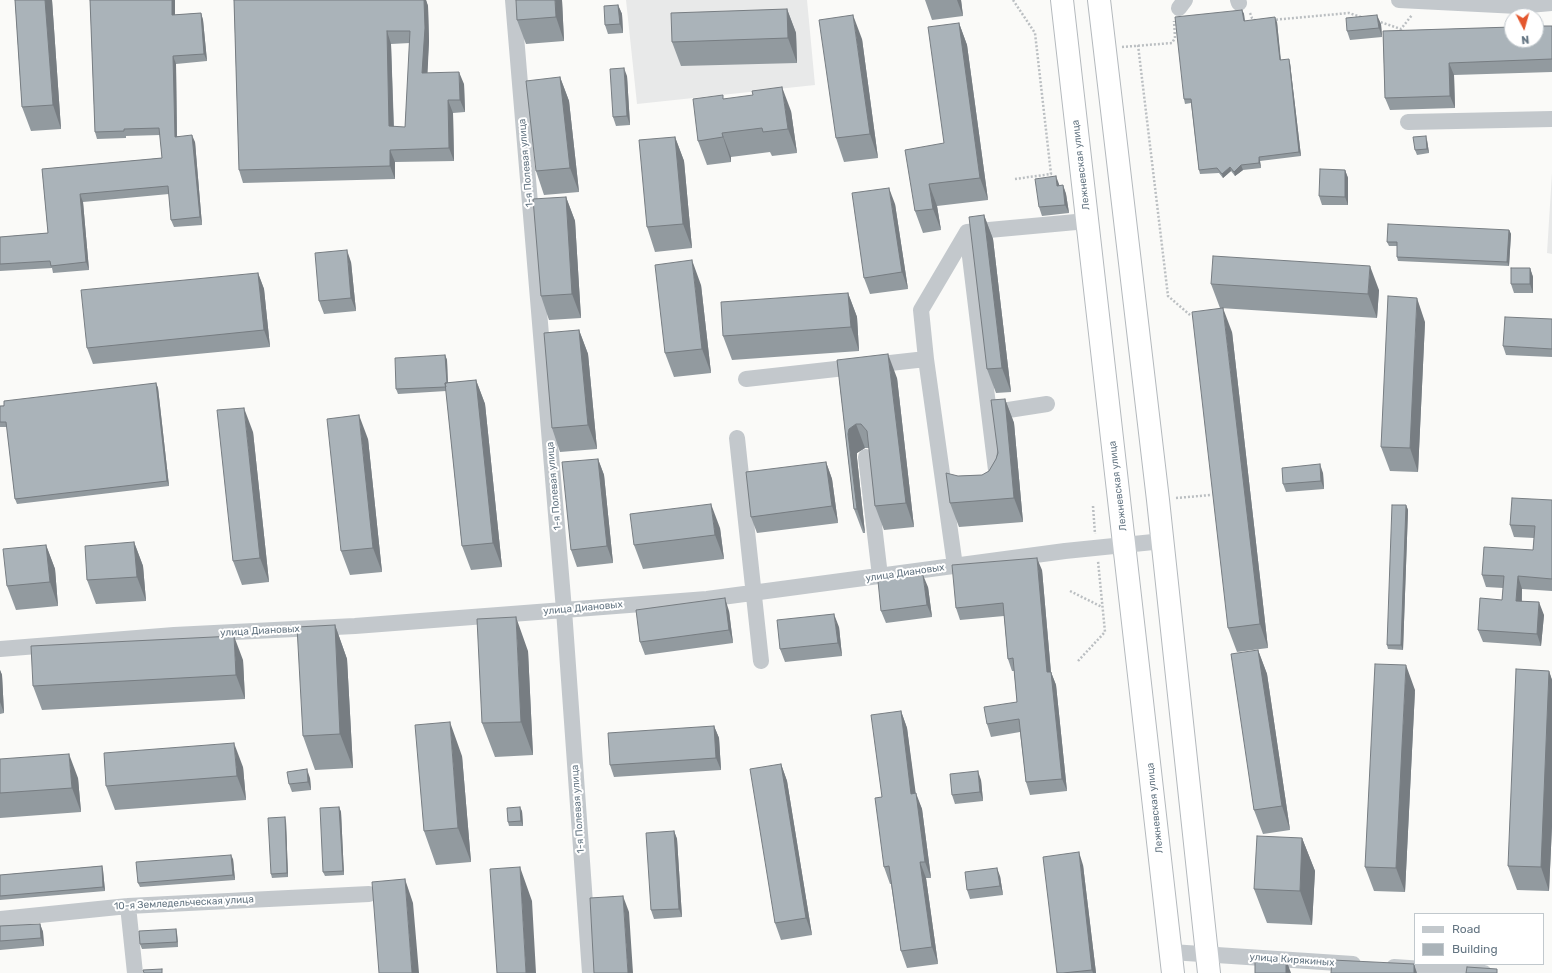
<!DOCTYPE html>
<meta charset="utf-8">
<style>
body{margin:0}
#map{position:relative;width:1552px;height:973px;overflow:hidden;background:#fafaf8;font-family:Rubik,sans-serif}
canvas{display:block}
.legend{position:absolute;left:1414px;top:913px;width:130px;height:52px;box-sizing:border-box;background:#fff;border:1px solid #c1c8cd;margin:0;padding:5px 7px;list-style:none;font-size:12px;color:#657683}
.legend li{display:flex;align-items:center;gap:8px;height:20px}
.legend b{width:20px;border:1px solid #c1c8cd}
.north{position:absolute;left:1504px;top:8px;width:40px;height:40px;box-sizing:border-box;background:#fff;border:1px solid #c1c8cd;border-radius:50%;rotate:174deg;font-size:11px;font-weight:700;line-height:16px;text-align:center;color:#657683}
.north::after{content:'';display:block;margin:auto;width:14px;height:18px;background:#e4572e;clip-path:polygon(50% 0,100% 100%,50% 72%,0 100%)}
</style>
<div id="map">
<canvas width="1552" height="973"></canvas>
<ul class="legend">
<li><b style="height:5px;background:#c3c8cc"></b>Road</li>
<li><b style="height:11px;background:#aab3b9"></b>Building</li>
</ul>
<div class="north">N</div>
</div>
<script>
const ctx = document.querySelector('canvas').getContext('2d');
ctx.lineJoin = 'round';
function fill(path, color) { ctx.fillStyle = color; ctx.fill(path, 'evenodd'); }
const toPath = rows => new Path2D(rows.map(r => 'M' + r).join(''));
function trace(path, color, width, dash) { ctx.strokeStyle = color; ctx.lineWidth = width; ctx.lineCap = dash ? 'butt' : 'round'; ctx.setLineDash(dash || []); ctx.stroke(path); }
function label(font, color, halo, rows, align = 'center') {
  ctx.font = font + ' Rubik,sans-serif'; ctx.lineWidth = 4; ctx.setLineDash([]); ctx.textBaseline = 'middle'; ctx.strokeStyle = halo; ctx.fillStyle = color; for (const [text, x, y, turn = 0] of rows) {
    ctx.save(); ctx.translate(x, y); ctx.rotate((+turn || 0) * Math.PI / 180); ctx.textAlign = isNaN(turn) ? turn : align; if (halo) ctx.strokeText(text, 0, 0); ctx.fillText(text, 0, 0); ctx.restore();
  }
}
const built = toPath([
 [626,0,807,0,815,85,637,104],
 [1552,173,1552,254,1547,253]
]);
const path = toPath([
 [1013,0,1035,33,1051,174,1015,179],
 [1250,13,1252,18,1256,21],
 [1272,20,1349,13,1364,18],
 [1377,21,1401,29,1412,15],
 [1138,45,1168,296,1190,315],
 [1122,47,1172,43,1175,38,1174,21],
 [1176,498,1211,495],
 [1093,506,1095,534],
 [1070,591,1102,607],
 [1078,661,1105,632,1098,561]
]);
const minor = toPath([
 [513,0,564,610,590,973],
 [1238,0,1239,3],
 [1399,0,1518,6,1552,3],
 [1179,8,1185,0],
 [1408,122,1552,119],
 [926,359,921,310,967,232],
 [746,379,926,359,955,566],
 [989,413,967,232,1087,221],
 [737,438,761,661],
 [866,457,880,576],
 [994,483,997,478,989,413,1047,404],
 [0,649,174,635,355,626,707,599,1065,551,1163,541],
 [128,906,135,973],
 [0,919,128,906,369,894],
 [1171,952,1353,964],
 [1394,967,1484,973]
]);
const highway = toPath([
 [1062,0,1173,973],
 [1099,0,1158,500,1209,973]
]);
const wall = toPath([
 [15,0,52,0,61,129,31,131,22,107],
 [90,0,175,0,175,15,201,13,203,20,207,61,176,64,177,136,195,142,202,225,174,227,171,220,169,194,83,202,89,270,53,273,52,268,0,271,0,237,48,233,42,169,162,158,160,135,126,136,126,138,97,139,95,132],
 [234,0,426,0,428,6,429,41,427,73,464,84,465,112,453,113,454,161,395,162,395,179,243,183,239,170],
 [410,43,405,127,394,127,391,44],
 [562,0,564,41,526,44,517,20],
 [925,0,961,0,963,16,932,20],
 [618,5,622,14,623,33,608,34,605,25],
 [787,9,796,33,797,63,681,66,672,42],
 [1242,10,1244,14,1245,21,1277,22,1281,60,1290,63,1301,156,1260,161,1261,168,1243,170,1235,176,1231,171,1223,178,1219,173,1200,174,1199,170,1191,103,1185,104,1184,99],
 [959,23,967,45,988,200,937,206,941,230,923,233,915,211,944,143],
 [1381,24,1382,37,1350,40,1347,31],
 [1552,26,1552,72,1454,75,1455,108,1390,110,1385,98,1383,31],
 [862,39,878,158,844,162,836,138],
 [627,76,630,125,616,126,613,117],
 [560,77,569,101,579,192,544,195,536,171],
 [724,99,791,111,797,153,772,156,770,152,731,157,731,162,707,165,698,141],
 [675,137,684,161,692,248,655,252,647,227],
 [1427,140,1429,153,1417,155,1415,150],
 [1345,170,1348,178,1348,205,1322,205,1319,196],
 [1059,184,1059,186,1063,185,1066,194,1069,213,1042,216,1039,207],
 [566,197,575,221,581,318,549,320,541,296],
 [895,204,908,289,870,294,864,278],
 [984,215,993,239,1011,392,996,393,987,369],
 [1509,230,1511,234,1509,266,1398,261,1397,257,1397,246,1389,246,1387,242],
 [351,262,356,311,324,314,319,301],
 [1530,268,1533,277,1533,293,1514,293,1511,284],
 [258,273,264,289,270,347,93,364,87,348],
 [1211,284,1379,290,1377,318,1220,308],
 [701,285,711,373,674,377,665,353],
 [848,293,857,317,859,351,732,360,723,336],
 [1552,319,1552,357,1506,355,1503,346],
 [1425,322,1418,472,1390,471,1381,447],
 [579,330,588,354,597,449,560,452,552,428],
 [1232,332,1268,648,1237,652,1228,628],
 [445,355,447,360,448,383,476,380,485,404,502,567,471,570,462,546,446,391,398,394,396,389],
 [837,360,897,378,914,527,884,530,875,506,869,448,865,448,857,453,857,458,865,533,863,533,854,509],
 [156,383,158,388,169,486,17,504,15,499,7,427,0,427,0,406],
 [1005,399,1014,423,1023,522,959,527,950,503,958,476,982,475,989,471,996,459],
 [253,432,269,582,242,585,233,561],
 [368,439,382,572,350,575,341,551],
 [598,459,604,475,613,563,577,567,571,550],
 [826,462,832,479,838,523,757,533,751,517],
 [1323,473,1324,489,1286,492,1283,484],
 [1552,500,1552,591,1522,589,1522,601,1544,615,1541,646,1483,642,1478,630,1502,600,1503,588,1486,587,1482,575,1533,550,1534,538,1514,537,1510,525],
 [1406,505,1408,510,1403,650,1388,649,1387,645],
 [720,528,724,559,643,569,634,545],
 [134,542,143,566,146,601,96,604,87,580],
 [46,545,55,569,58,606,16,610,7,586],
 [1042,570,1051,672,1056,685,1067,791,1030,795,1026,782,1020,732,991,737,987,724,1017,702,1014,671,1012,671,1008,659,1004,616,960,620,956,608],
 [928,587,932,617,886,623,881,611],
 [729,611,733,643,645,655,640,642],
 [335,625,347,659,353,768,315,770,303,736],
 [839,627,842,656,785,662,780,649],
 [1258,650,1267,674,1290,830,1263,834,1254,810],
 [528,651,533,755,495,757,482,723],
 [243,660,245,699,42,710,33,686],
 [0,670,2,675,4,713,0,714],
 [1549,671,1552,680,1552,826,1549,891,1517,890,1508,866],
 [1415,690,1405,892,1374,891,1365,867],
 [901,711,907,728,915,793,922,809,931,878,926,878,938,964,907,968,901,951,891,884,890,884,884,867,882,797],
 [714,726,719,738,721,770,614,777,610,765],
 [462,756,471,862,436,865,424,831],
 [0,759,78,778,81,812,0,818],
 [781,764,787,781,812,935,781,940,775,923],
 [243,767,246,800,115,810,106,786],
 [310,778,311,790,292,792,289,784],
 [981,780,983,801,955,804,952,795],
 [339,807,341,812,344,875,325,876,323,872],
 [522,811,523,826,509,826,508,822],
 [286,821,288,877,272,878,271,874],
 [674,831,677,839,682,917,654,919,651,910],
 [1302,838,1315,871,1312,925,1267,923,1254,889],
 [233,859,235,880,140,887,138,883],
 [1083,865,1096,973,1057,973],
 [102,866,103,870,105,891,0,900,0,875],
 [1000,876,1003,895,970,899,967,890],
 [40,924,43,932,44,946,0,950,0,926],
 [176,929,177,933,178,947,142,949,140,944]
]);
const shadedWall = toPath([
 [45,0,52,0,61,129,53,105],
 [172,0,175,0,175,22,172,15],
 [424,0,426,0,428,6,429,41,427,85,422,73],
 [555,0,562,0,564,41,556,17],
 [957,0,961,0,963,16],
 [618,5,622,14,623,33,620,24],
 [787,9,796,33,797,63,788,38],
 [1242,10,1244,14,1245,25,1244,21],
 [201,13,203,20,207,61,204,54],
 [853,15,862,39,878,158,870,134],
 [1377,15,1381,24,1382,37,1379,28],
 [1275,17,1277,22,1281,64,1280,60],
 [959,23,967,45,988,200,980,178],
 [387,31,391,44,394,139,389,126],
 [173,56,176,64,177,144,175,137],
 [1289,59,1290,63,1301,156,1299,152],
 [1449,63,1454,75,1455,108,1450,96],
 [624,68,627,76,630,125,627,116],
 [459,72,464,84,465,112,460,100],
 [560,77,569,101,579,192,570,168],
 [782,87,791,111,797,153,788,129],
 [448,100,453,113,454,161,449,148],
 [722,133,731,157,731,162,723,137],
 [192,135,195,142,202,225,200,217],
 [1426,136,1427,140,1429,153,1427,149],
 [675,137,684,161,692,248,683,224],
 [390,150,395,162,395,179,390,166],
 [1259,157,1260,161,1261,168,1259,163],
 [1241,165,1243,170,1235,176,1234,172],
 [1230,167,1231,171,1223,178,1222,174],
 [1345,170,1348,178,1348,205,1345,197],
 [1056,176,1059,184,1061,194,1057,186],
 [929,184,937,206,941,230,933,209],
 [1063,185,1066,194,1069,213,1065,205],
 [889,188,895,204,908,289,902,272],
 [80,194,83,202,89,270,86,262],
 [566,197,575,221,581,318,572,294],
 [984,215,993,239,1011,392,1002,368],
 [1509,230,1511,234,1509,266,1507,262],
 [347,250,351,262,356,311,351,298],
 [692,260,701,285,711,373,702,349],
 [1370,266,1379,290,1377,318,1368,294],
 [1530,268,1533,277,1533,293,1530,284],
 [258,273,264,289,270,347,264,330],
 [848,293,857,317,859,351,851,327],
 [1417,298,1425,322,1418,472,1410,448],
 [1223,308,1232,332,1268,648,1260,624],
 [579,330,588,354,597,449,588,425],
 [888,354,897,378,914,527,906,503],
 [445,355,447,360,448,391,447,387],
 [476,380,485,404,502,567,493,543],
 [156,383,158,388,169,486,167,481],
 [1005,399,1014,423,1023,522,1014,498],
 [244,408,253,432,269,582,260,558],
 [359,415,368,439,382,572,373,548],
 [856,424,865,448,857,453,857,458,865,533,857,509,848,434,849,429],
 [598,459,604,475,613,563,607,546],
 [826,462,832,479,838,523,832,506],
 [1320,464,1323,473,1324,489,1321,481],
 [711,504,720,528,724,559,715,535],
 [1406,505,1408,510,1403,650,1401,645],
 [134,542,143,566,146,601,137,577],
 [46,545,55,569,58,606,50,582],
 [1037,558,1042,570,1052,685,1047,672],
 [923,575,928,587,932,617,927,605],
 [1518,576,1522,589,1521,613,1516,601],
 [725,598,729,611,733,643,729,630],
 [1539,602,1544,615,1541,646,1537,634],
 [834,614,839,627,842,656,838,643],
 [516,617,528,651,533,755,521,722],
 [335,625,347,659,353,768,340,734],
 [234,636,243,660,245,699,236,675],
 [1258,650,1267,674,1290,830,1282,806],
 [1406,665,1415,690,1405,892,1396,868],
 [0,670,2,675,4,713,0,702],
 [1549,671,1552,680,1552,826,1549,891,1541,867],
 [1051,672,1056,685,1067,791,1062,779],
 [901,711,907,728,918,810,911,794],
 [450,722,462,756,471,862,458,828],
 [714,726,719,738,721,770,716,758],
 [234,743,243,767,246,800,237,776],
 [69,754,78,778,81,812,72,788],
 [781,764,787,781,812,935,806,918],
 [307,769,310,778,311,790,308,782],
 [978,771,981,780,983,801,980,792],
 [916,793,922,809,931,878,925,862],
 [339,807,341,812,344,875,343,871],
 [520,807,522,811,523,826,521,821],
 [285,817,286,821,288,877,287,873],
 [674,831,677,839,682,917,679,909],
 [1302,838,1315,871,1312,925,1300,891],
 [1079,852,1083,865,1096,973,1093,973,1092,970],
 [231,855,233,859,235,880,233,875],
 [920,862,926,878,938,964,932,947],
 [102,866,103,870,105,891,103,887],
 [520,867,532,901,536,973,526,973],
 [997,868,1000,876,1003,895,1000,886],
 [405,879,413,903,419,973,412,973],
 [623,896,629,912,633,973,628,973],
 [40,924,43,932,44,946,41,938],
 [176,929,177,933,178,947,177,942],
 [1286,959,1291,973,1286,973],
 [1414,964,1417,973,1414,973]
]);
const building = toPath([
 [15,0,45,0,53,105,22,107,15,0],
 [90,0,172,0,172,15,201,13,204,54,173,56,175,137,192,135,200,217,171,220,168,186,80,194,86,262,51,266,50,261,0,264,0,237,48,233,42,169,162,158,159,128,124,129,124,131,95,132,90,0],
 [234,0,424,0,425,28,422,73,459,72,460,100,448,100,449,148,390,150,390,166,239,170,234,0],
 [387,31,410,31,405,127,389,126,387,31],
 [516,0,555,0,556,17,517,20,516,0],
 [618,5,620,24,605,25,604,6,618,5],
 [787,9,788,38,672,42,671,13,787,9],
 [1242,10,1244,21,1275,17,1280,60,1289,59,1299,152,1259,157,1259,163,1241,165,1234,172,1230,167,1222,174,1217,168,1199,170,1191,99,1184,99,1175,17,1242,10],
 [853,15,870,134,836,138,819,20,853,15],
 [1377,15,1379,28,1347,31,1346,18,1377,15],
 [959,23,980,178,929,184,933,209,915,211,905,150,944,143,928,27,959,23],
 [1536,26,1552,26,1552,59,1449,63,1450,96,1385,98,1383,31,1512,27,1512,40,1536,40,1536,26],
 [624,68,627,116,613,117,610,69,624,68],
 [560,77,570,168,536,171,526,81,560,77],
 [782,87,788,129,763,132,762,128,722,133,723,137,698,141,693,99,723,95,723,99,753,95,752,91,782,87],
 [1426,136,1427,149,1415,150,1413,137,1426,136],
 [675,137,683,224,647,227,639,140,675,137],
 [1320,169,1345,170,1345,197,1319,196,1320,169],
 [1056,176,1057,186,1063,185,1065,205,1039,207,1035,179,1056,176],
 [889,188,902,272,864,278,852,193,889,188],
 [566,197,572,294,541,296,533,199,566,197],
 [984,215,1002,368,987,369,969,217,984,215],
 [1388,224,1509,230,1507,262,1397,257,1397,242,1387,242,1388,224],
 [347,250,351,298,319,301,315,253,347,250],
 [1213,256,1370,266,1368,294,1211,284,1213,256],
 [692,260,702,349,665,353,655,265,692,260],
 [1511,268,1530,268,1530,284,1511,284,1511,268],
 [258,273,264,330,87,348,81,290,258,273],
 [848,293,851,327,723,336,721,302,848,293],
 [1388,296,1417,298,1410,448,1381,447,1388,296],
 [1223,308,1260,624,1228,628,1192,312,1223,308],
 [1505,317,1552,319,1552,349,1503,346,1505,317],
 [579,330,588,425,552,428,544,333,579,330],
 [888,354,906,503,875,506,867,431,861,424,856,424,849,429,848,434,857,509,854,509,837,360,888,354],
 [445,355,447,383,445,383,446,387,396,389,395,358,445,355],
 [476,380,493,543,462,546,445,383,476,380],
 [156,383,167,481,15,499,6,422,0,422,0,406,4,406,4,401,156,383],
 [1005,399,1014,498,950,503,946,473,958,476,982,475,989,471,996,459,998,453,991,400,1005,399],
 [244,408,260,558,233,561,217,410,244,408],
 [359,415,373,548,341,551,327,419,359,415],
 [598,459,607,546,571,550,562,462,598,459],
 [826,462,832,506,751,517,746,472,826,462],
 [1320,464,1321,481,1283,484,1282,468,1320,464],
 [1512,498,1552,500,1552,579,1518,576,1516,601,1539,602,1537,634,1478,630,1480,598,1502,600,1504,576,1482,575,1484,547,1533,550,1535,526,1510,525,1512,498],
 [711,504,715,535,634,545,630,514,711,504],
 [1392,505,1406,505,1401,645,1387,645,1392,505],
 [134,542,137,577,87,580,85,546,134,542],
 [46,545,50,582,7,586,3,549,46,545],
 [1037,558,1047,672,1051,672,1062,779,1026,782,1019,719,987,724,984,707,1017,702,1013,658,1008,659,1003,603,956,608,952,565,1037,558],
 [923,575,927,605,881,611,878,581,923,575],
 [725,598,729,630,640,642,636,610,725,598],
 [834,614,838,643,780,649,777,620,834,614],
 [516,617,521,722,482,723,477,619,516,617],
 [335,625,340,734,303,736,297,627,335,625],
 [234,636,236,675,33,686,31,646,234,636],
 [1258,650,1282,806,1254,810,1231,654,1258,650],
 [1375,664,1406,665,1396,868,1365,867,1375,664],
 [1516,669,1549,671,1541,867,1508,866,1516,669],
 [901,711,911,794,916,793,925,862,920,862,932,947,901,951,889,866,884,867,875,798,882,797,871,715,901,711],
 [450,722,458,828,424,831,415,725,450,722],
 [714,726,716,758,610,765,608,733,714,726],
 [234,743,237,776,106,786,104,753,234,743],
 [69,754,72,788,0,793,0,759,69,754],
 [781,764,806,918,775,923,750,769,781,764],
 [307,769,308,782,289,784,287,772,307,769],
 [978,771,980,792,952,795,950,774,978,771],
 [339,807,343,871,323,872,320,808,339,807],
 [520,807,521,821,508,822,507,808,520,807],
 [285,817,287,873,271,874,268,818,285,817],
 [674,831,679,909,651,910,646,833,674,831],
 [1257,836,1302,838,1300,891,1254,889,1257,836],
 [1079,852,1092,970,1063,973,1057,973,1043,857,1079,852],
 [231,855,233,875,138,883,136,862,231,855],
 [102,866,103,887,0,896,0,875,102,866],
 [520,867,526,973,497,973,490,869,520,867],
 [997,868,1000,886,967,890,965,872,997,868],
 [405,879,412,973,379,973,372,882,405,879],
 [623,896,628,973,594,973,590,898,623,896],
 [40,924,41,938,0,941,0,926,40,924],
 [176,929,177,942,140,944,139,931,176,929],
 [1286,959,1286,973,1255,973,1255,960,1286,959],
 [1332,960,1414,964,1414,973,1331,973,1332,960],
 [1467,967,1497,969,1497,973,1466,973,1467,967],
 [162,969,162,973,144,973,143,970,162,969]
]);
const streetNames = [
 ["1-я Полевая улица",526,163,-95],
 ["Лежневская улица",1081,165,-97],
 ["1-я Полевая улица",554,486,-95],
 ["Лежневская улица",1118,486,-97],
 ["улица Диановых",905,573,-8],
 ["улица Диановых",583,608,-5],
 ["улица Диановых",260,631,-3],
 ["Лежневская улица",1155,808,-96],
 ["1-я Полевая улица",578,809,-94],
 ["10-я Земледельческая улица",184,903,-3],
 ["улица Кирякиных",1292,960,4]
];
fill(built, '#e8e9e9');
trace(highway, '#b4b9bd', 24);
trace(path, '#bbbfc2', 2.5, [2, 2]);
trace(minor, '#c3c8cc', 16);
trace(highway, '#fff', 22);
fill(wall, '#929a9f');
fill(shadedWall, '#777d82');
fill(building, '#aab3b9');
trace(building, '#777d82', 1);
label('10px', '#657683', '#fff', streetNames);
</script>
